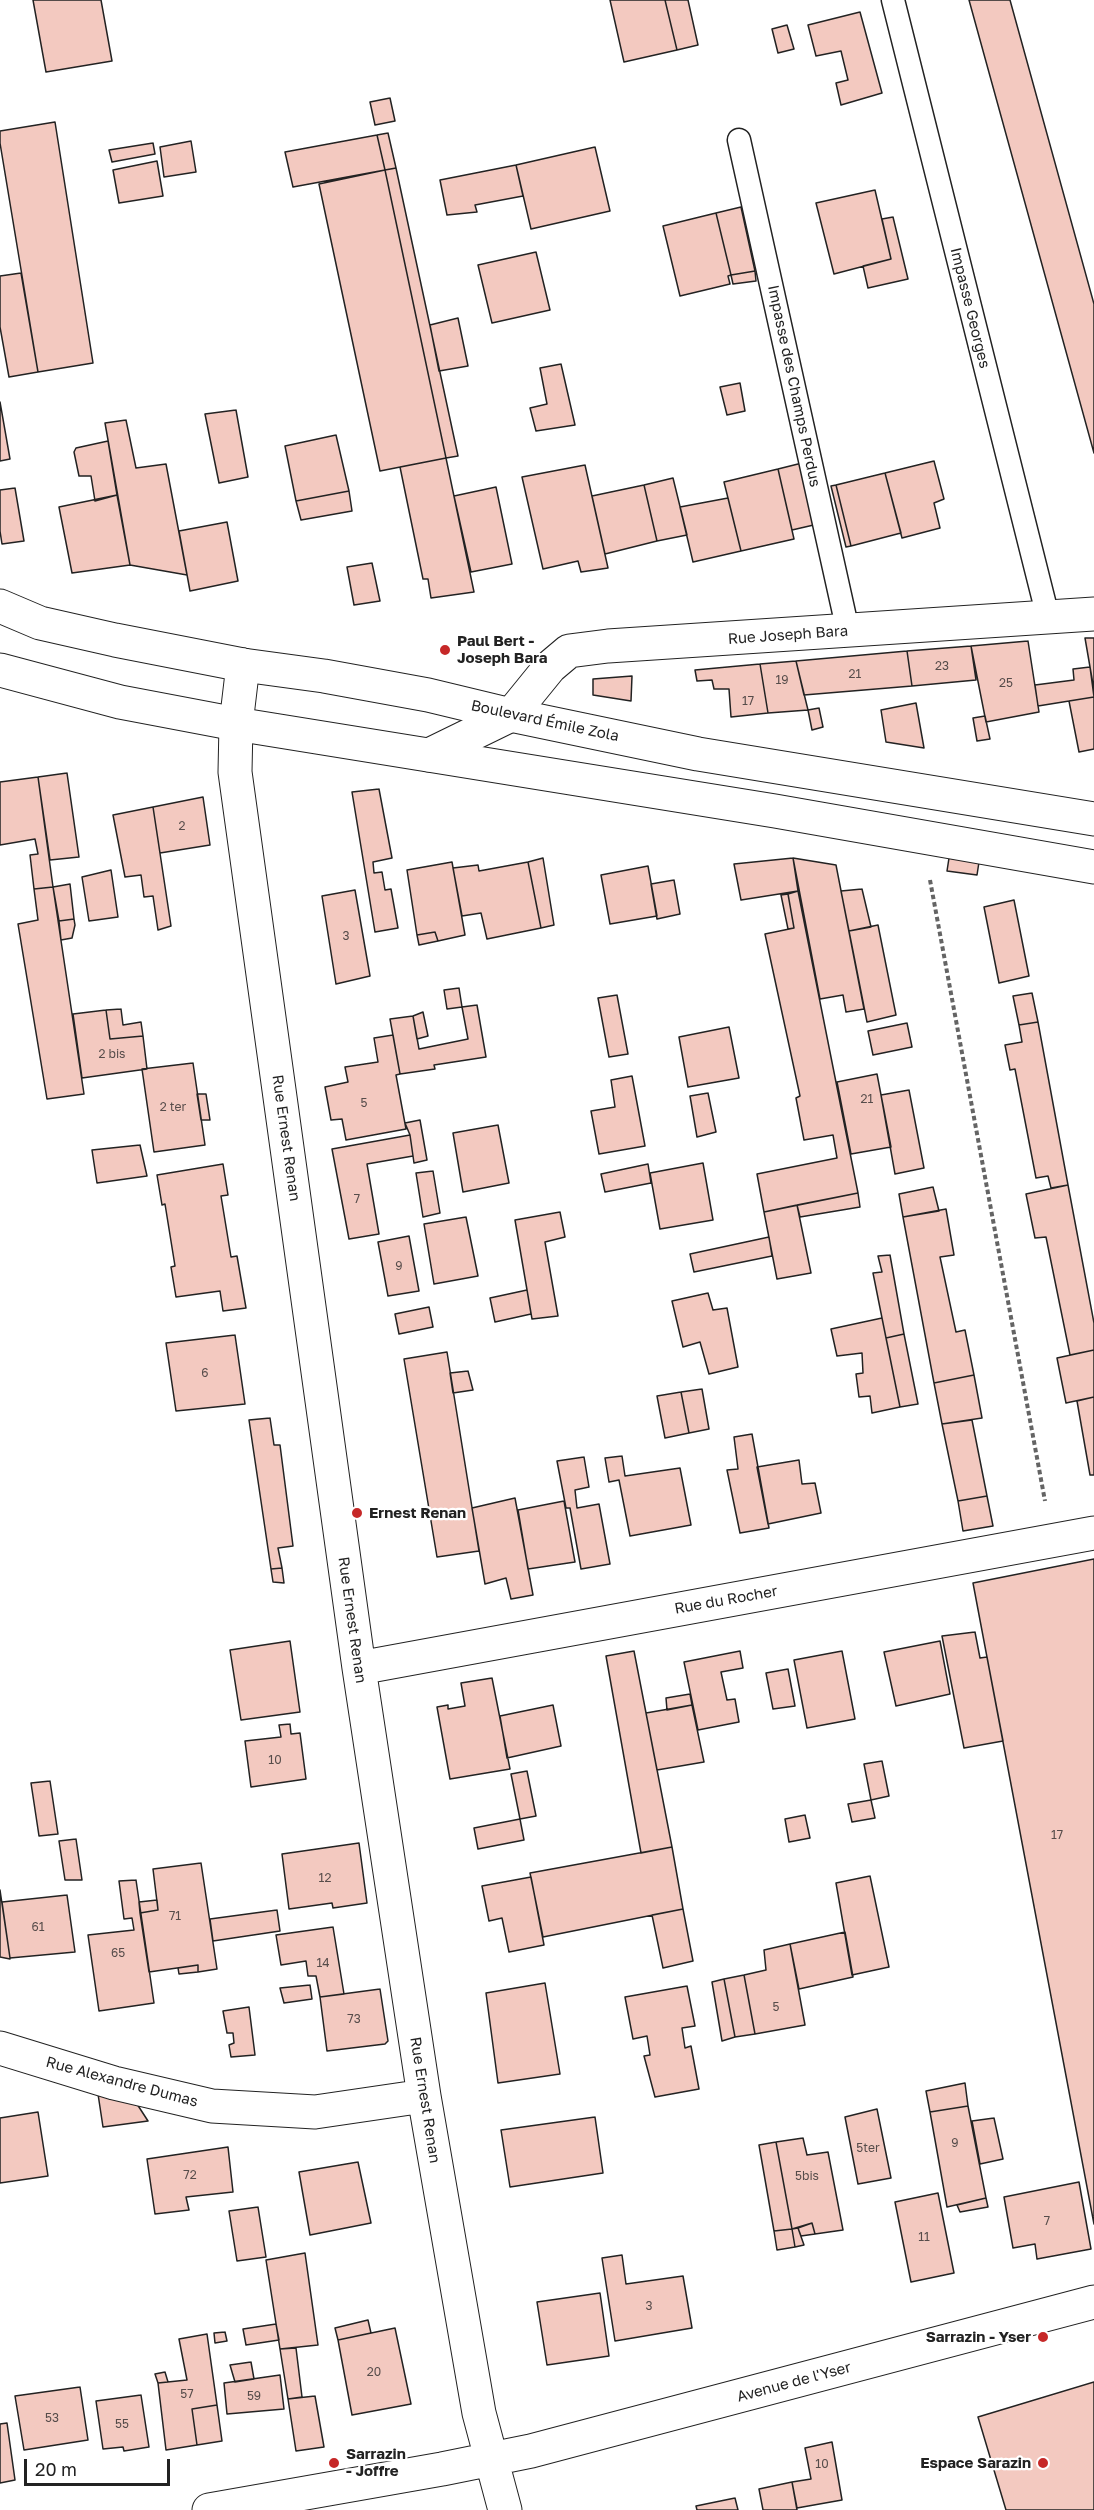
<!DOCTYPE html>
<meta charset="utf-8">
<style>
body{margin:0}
#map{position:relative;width:1094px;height:2510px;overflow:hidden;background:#fff;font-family:"Golos Text",sans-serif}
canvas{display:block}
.scale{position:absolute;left:24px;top:2459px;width:146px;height:27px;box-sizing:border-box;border:3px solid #222;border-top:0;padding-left:8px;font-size:18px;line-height:21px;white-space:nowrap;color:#222;-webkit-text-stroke:4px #fff;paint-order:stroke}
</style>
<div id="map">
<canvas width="1094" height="2510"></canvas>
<div class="scale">20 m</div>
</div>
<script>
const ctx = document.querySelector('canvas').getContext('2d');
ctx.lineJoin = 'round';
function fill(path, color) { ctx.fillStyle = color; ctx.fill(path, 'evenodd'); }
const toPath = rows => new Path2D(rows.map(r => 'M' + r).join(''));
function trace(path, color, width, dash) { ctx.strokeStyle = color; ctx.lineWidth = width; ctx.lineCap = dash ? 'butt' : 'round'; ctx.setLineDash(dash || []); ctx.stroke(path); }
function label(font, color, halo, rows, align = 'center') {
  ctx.font = font + ' "Golos Text",sans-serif'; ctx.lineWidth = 4.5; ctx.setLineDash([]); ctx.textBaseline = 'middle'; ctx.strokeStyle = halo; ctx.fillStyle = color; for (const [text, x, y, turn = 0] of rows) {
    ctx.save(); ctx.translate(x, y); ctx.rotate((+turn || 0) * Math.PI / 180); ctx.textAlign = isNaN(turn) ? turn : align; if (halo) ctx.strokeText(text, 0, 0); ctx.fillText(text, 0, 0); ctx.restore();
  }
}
const building = toPath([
 [33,0,101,0,112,61,46,72,33,0],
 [610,0,665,0,677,50,624,62,610,0],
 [665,0,688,0,698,45,677,50,665,0],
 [969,0,1010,0,1094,304,1094,453,969,0],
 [860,12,882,93,841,105,836,83,848,80,841,51,816,56,808,25,860,12],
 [787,25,794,49,778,53,772,29,787,25],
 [390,98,395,121,375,125,370,102,390,98],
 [55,122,93,363,38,372,0,143,0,131,55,122],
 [388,133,396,168,385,170,377,135,388,133],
 [377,135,385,170,293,187,285,152,377,135],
 [191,141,196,172,164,177,160,147,191,141],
 [153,143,155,154,112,162,109,150,153,143],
 [595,147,610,211,531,229,516,165,595,147],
 [157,161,163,196,119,203,113,170,157,161],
 [516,165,523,196,475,205,477,212,447,215,440,180,516,165],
 [396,168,458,456,446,458,385,170,396,168],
 [385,170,446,458,380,471,319,184,385,170],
 [875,190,891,259,834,274,816,203,875,190],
 [741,207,755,271,731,275,716,213,741,207],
 [716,213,731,275,728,276,730,284,680,296,663,226,716,213],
 [893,217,908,279,868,288,863,266,891,259,882,219,893,217],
 [536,252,550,310,492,323,478,265,536,252],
 [755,271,756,281,733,284,731,275,755,271],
 [21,273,38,372,9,377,0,327,0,276,21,273],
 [458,318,468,366,439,371,430,325,458,318],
 [561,364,575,425,536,431,530,408,547,404,540,368,561,364],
 [740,383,745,411,727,415,720,387,740,383],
 [0,402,10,459,0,461,0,402],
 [236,410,248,477,219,483,205,414,236,410],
 [126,420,136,468,166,464,187,575,130,565,105,423,126,420],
 [336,435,349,491,296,501,285,446,336,435],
 [108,441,117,495,95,501,91,476,79,476,74,452,76,448,108,441],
 [446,458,474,592,431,598,428,579,423,579,400,467,446,458],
 [934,461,944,499,934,503,940,528,902,538,885,473,934,461],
 [802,463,818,524,792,530,778,469,802,463],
 [585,465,608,568,581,572,578,561,543,569,522,477,585,465],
 [778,469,794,539,741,551,724,482,778,469],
 [885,473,901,533,851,546,836,485,885,473],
 [673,478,687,535,657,541,644,485,673,478],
 [644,485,657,541,605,554,592,496,644,485],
 [836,485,851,546,846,547,831,486,836,485],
 [496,487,512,564,471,572,454,496,496,487],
 [15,488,24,541,2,544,0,531,0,490,15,488],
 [349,491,352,511,301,520,296,501,349,491],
 [117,495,130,565,72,573,59,507,117,495],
 [728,498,741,551,693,562,680,507,728,498],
 [227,522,238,581,190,591,179,531,227,522],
 [372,563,380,601,354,605,347,567,372,563],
 [1085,638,1094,638,1094,690,1090,667,1085,638],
 [1028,641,1039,712,986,722,971,646,1028,641],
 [971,646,976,680,912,686,907,651,971,646],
 [907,651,912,686,804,695,796,661,907,651],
 [796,661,808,710,768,713,760,664,796,661],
 [760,664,768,713,731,717,729,689,714,689,712,680,697,681,695,670,760,664],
 [1090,667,1094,697,1038,706,1035,685,1074,680,1073,669,1090,667],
 [632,676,631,701,593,695,593,679,632,676],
 [1094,697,1094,749,1079,752,1069,701,1094,697],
 [916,703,924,748,886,742,881,710,916,703],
 [819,708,823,727,812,730,808,710,819,708],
 [985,716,990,739,977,741,973,718,985,716],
 [67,773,79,857,50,860,38,777,67,773],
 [38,777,53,887,34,889,30,855,38,854,35,839,0,845,0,782,38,777],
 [379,789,392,858,373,862,374,873,382,872,385,890,391,889,398,928,375,932,352,792,379,789],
 [203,797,210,845,160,853,153,807,203,797],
 [153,807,171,926,158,930,153,896,144,897,141,875,125,877,113,815,153,807],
 [543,858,554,925,541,928,528,862,543,858],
 [793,858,836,865,864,1009,846,1012,843,995,820,999,793,858],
 [793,858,798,891,741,900,734,864,793,858],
 [949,858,979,862,977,875,947,871,949,858],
 [452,862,465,935,438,941,435,932,417,935,407,870,452,862],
 [528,862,541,928,487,939,481,913,462,916,453,868,478,865,479,871,528,862],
 [648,866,657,916,610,924,601,875,648,866],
 [111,870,118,917,89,921,82,877,111,870],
 [674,880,680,914,657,919,651,884,674,880],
 [70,884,74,919,59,921,53,887,70,884],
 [53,887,84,1094,47,1099,18,924,38,920,34,889,53,887],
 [862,889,871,927,849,931,841,891,862,889],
 [355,890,370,976,336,984,322,896,355,890],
 [798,891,858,1193,764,1212,757,1174,837,1158,833,1135,804,1140,796,1098,800,1096,765,934,794,928,788,894,798,891],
 [788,894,794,928,788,929,781,895,788,894],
 [1014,900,1029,976,999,983,984,907,1014,900],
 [74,919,75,925,72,938,61,940,59,921,74,919],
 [878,925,896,1015,867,1022,849,931,878,925],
 [435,932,438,941,419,945,417,935,435,932],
 [459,988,462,1007,447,1009,444,990,459,988],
 [1032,993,1038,1022,1019,1025,1013,996,1032,993],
 [617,995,628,1054,609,1057,598,998,617,995],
 [477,1005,486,1057,434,1065,435,1069,400,1074,390,1019,413,1016,419,1049,468,1039,462,1007,477,1005],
 [121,1009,123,1025,141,1022,143,1036,110,1039,106,1010,121,1009],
 [106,1010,110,1039,143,1036,147,1069,82,1078,73,1014,106,1010],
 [423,1012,428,1036,417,1039,413,1016,423,1012],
 [1038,1022,1068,1185,1051,1188,1048,1176,1036,1178,1015,1069,1010,1070,1005,1045,1022,1042,1019,1025,1038,1022],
 [907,1023,912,1047,873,1055,868,1031,907,1023],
 [729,1027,739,1078,688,1087,679,1037,729,1027],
 [393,1035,400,1074,396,1075,406,1129,346,1140,342,1119,331,1120,325,1087,348,1082,345,1067,378,1062,374,1038,393,1035],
 [193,1063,205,1145,154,1152,142,1069,193,1063],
 [877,1074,891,1147,851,1154,837,1082,877,1074],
 [632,1076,645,1146,599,1154,591,1111,615,1107,611,1080,632,1076],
 [909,1090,924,1168,895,1174,881,1095,909,1090],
 [708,1093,716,1132,697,1137,690,1096,708,1093],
 [197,1094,206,1094,210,1120,201,1120,197,1094],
 [420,1120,427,1160,414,1163,410,1135,405,1123,420,1120],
 [498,1125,509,1183,463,1192,453,1133,498,1125],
 [410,1135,413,1156,367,1164,379,1234,349,1239,332,1149,410,1135],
 [140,1145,147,1176,97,1183,92,1150,140,1145],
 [703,1163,713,1220,660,1229,650,1173,703,1163],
 [223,1164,228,1195,221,1196,231,1257,237,1256,246,1308,223,1311,220,1291,176,1297,171,1267,175,1266,165,1204,162,1205,157,1175,223,1164],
 [648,1164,651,1183,605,1192,601,1174,648,1164],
 [433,1171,440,1213,423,1217,416,1173,433,1171],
 [1068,1185,1094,1323,1094,1350,1070,1355,1046,1237,1035,1238,1026,1194,1068,1185],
 [933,1187,939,1211,903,1217,899,1194,933,1187],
 [858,1193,860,1207,800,1217,797,1205,858,1193],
 [797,1205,811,1273,777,1279,764,1212,797,1205],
 [946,1209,954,1255,940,1257,956,1332,965,1330,974,1375,934,1383,903,1217,946,1209],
 [560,1212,565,1237,545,1242,558,1316,532,1319,515,1220,560,1212],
 [466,1217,478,1276,434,1284,424,1224,466,1217],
 [409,1236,419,1291,388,1296,378,1242,409,1236],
 [769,1237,772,1256,694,1272,690,1254,769,1237],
 [890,1255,904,1334,886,1338,873,1273,882,1272,878,1256,890,1255],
 [527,1290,531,1314,495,1322,490,1298,527,1290],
 [708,1293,713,1310,727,1308,738,1367,709,1374,700,1342,683,1347,672,1301,708,1293],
 [429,1307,433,1327,399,1334,395,1314,429,1307],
 [882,1318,900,1407,872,1413,870,1396,859,1397,856,1374,863,1373,862,1353,837,1356,831,1329,882,1318],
 [904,1334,918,1404,900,1407,886,1338,904,1334],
 [235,1335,245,1404,176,1411,166,1343,235,1335],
 [1094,1350,1094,1397,1066,1403,1057,1358,1094,1350],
 [447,1352,479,1551,437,1557,404,1359,447,1352],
 [468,1371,473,1390,453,1393,450,1373,468,1371],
 [974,1375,982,1418,942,1424,934,1383,974,1375],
 [702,1389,709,1429,689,1433,681,1392,702,1389],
 [681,1392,689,1433,665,1438,657,1396,681,1392],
 [1094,1397,1094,1475,1090,1475,1077,1401,1094,1397],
 [270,1418,274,1445,280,1445,293,1546,278,1548,282,1568,271,1569,249,1420,270,1418],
 [972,1420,987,1496,958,1501,942,1424,972,1420],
 [752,1434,769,1528,740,1533,727,1470,738,1469,734,1437,752,1434],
 [622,1456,625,1476,680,1468,691,1525,630,1536,619,1480,609,1482,605,1458,622,1456],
 [584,1457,589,1487,575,1490,577,1508,599,1504,610,1564,581,1569,570,1508,566,1508,557,1461,584,1457],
 [799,1460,802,1484,815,1483,821,1513,768,1524,757,1467,799,1460],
 [987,1496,993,1526,963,1531,958,1501,987,1496],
 [515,1498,533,1595,511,1599,506,1578,485,1584,472,1508,515,1498],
 [564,1501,575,1562,528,1569,518,1510,564,1501],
 [1094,1559,1094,2224,973,1583,1094,1559],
 [282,1568,284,1583,273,1582,271,1569,282,1568],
 [975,1632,980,1658,987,1657,1003,1741,964,1748,942,1636,975,1632],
 [290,1641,300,1712,241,1720,230,1650,290,1641],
 [940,1641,950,1694,896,1706,884,1652,940,1641],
 [634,1651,672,1847,641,1853,606,1656,634,1651],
 [740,1651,743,1668,721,1672,727,1700,735,1699,739,1722,698,1730,684,1662,740,1651],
 [842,1651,855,1719,807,1728,794,1660,842,1651],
 [788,1669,795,1706,773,1709,766,1673,788,1669],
 [492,1678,510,1769,450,1779,437,1707,448,1705,448,1709,465,1706,461,1683,492,1678],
 [690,1694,692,1705,667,1710,666,1698,690,1694],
 [553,1705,561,1746,507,1758,500,1716,553,1705],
 [692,1705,704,1762,657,1770,646,1713,692,1705],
 [290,1724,291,1734,300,1733,306,1779,251,1787,245,1741,281,1737,279,1725,290,1724],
 [882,1761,889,1796,871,1800,864,1764,882,1761],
 [527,1771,536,1816,520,1819,511,1774,527,1771],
 [50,1781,58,1834,39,1836,31,1783,50,1781],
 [871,1800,875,1818,852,1822,848,1804,871,1800],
 [805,1815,810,1838,789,1842,785,1819,805,1815],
 [520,1819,524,1840,478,1849,474,1828,520,1819],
 [76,1839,82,1880,65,1880,59,1841,76,1839],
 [359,1843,367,1903,333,1908,332,1903,289,1909,282,1854,359,1843],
 [672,1847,683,1909,543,1937,530,1873,672,1847],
 [201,1863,217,1969,198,1972,198,1965,149,1972,140,1913,158,1910,153,1869,201,1863],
 [870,1876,889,1967,852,1975,836,1883,870,1876],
 [531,1877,544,1945,509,1952,502,1918,489,1921,482,1886,531,1877],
 [136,1880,154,2003,99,2011,88,1935,134,1930,132,1918,124,1919,119,1881,136,1880],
 [0,1890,10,1958,10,1959,0,1957,0,1890],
 [67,1895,75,1952,10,1958,2,1902,67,1895],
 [157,1900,158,1910,140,1913,139,1902,157,1900],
 [683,1909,693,1961,663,1968,652,1915,683,1909],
 [277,1910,280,1931,213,1941,210,1919,277,1910],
 [333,1927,344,1994,320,1997,316,1976,308,1976,306,1961,281,1965,276,1935,333,1927],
 [845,1932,853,1977,799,1989,790,1944,845,1932],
 [790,1944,805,2025,755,2034,744,1975,766,1970,764,1950,790,1944],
 [198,1965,198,1972,179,1974,178,1968,198,1965],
 [744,1975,755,2034,735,2037,724,1979,744,1975],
 [724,1979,735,2037,722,2041,712,1982,724,1979],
 [545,1983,560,2074,498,2083,486,1993,545,1983],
 [310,1985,312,1999,284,2003,280,1988,310,1985],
 [687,1986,695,2026,682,2028,685,2048,691,2046,699,2089,655,2097,644,2056,650,2055,647,2036,633,2039,625,1997,687,1986],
 [380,1989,388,2041,385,2044,327,2051,320,1997,380,1989],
 [249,2007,255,2055,231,2057,229,2045,234,2043,233,2033,227,2033,223,2011,249,2007],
 [965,2083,968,2106,930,2112,926,2091,965,2083],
 [98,2094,137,2104,148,2121,103,2127,98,2094],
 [968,2106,986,2198,947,2207,930,2112,968,2106],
 [877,2109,891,2178,858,2184,845,2117,877,2109],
 [38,2112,48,2176,0,2183,0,2118,38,2112],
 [595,2117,603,2173,510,2187,501,2130,595,2117],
 [994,2118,1003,2159,980,2164,972,2121,994,2118],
 [803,2138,807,2155,828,2152,843,2230,815,2234,812,2223,792,2229,776,2142,803,2138],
 [776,2142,792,2229,774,2231,759,2145,776,2142],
 [228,2147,233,2192,186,2197,189,2210,155,2214,147,2159,228,2147],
 [358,2162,371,2223,310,2235,299,2172,358,2162],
 [1079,2182,1091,2249,1037,2259,1035,2244,1013,2248,1004,2197,1079,2182],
 [938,2193,954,2273,911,2282,895,2202,938,2193],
 [986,2198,988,2207,960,2212,957,2205,986,2198],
 [258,2207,266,2257,237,2261,229,2211,258,2207],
 [812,2223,815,2234,801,2236,798,2228,812,2223],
 [798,2228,804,2245,795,2247,792,2229,798,2228],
 [792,2229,795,2247,777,2250,774,2231,792,2229],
 [305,2253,318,2345,280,2349,266,2260,305,2253],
 [622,2255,626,2284,683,2276,692,2328,615,2341,602,2258,622,2255],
 [600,2293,609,2356,547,2365,537,2302,600,2293],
 [368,2320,371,2333,338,2340,335,2328,368,2320],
 [276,2324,279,2340,246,2345,243,2329,276,2324],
 [395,2328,411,2404,352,2415,338,2340,395,2328],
 [225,2332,227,2341,215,2343,214,2333,225,2332],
 [207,2334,217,2405,192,2409,197,2445,166,2450,158,2383,187,2380,179,2339,207,2334],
 [296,2348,302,2397,288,2399,280,2349,296,2348],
 [251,2362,254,2379,235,2382,230,2365,251,2362],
 [165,2372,168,2382,158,2383,155,2374,165,2372],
 [280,2375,284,2409,227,2414,224,2383,280,2375],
 [1094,2382,1094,2510,1006,2510,978,2417,1094,2382],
 [80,2387,88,2440,24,2450,15,2396,80,2387],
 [141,2395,149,2447,124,2451,123,2447,103,2449,96,2401,141,2395],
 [315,2396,324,2447,296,2451,288,2399,315,2396],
 [217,2405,222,2441,197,2445,192,2409,217,2405],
 [7,2423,15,2480,0,2483,0,2424,7,2423],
 [832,2442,842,2500,797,2508,792,2482,811,2479,805,2448,832,2442],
 [792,2482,797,2510,763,2510,759,2489,792,2482],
 [735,2498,738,2510,697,2510,696,2506,735,2498]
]);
const path = toPath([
 [930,880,1045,1501]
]);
const lane = toPath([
 [893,0,1048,617],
 [739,140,848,631]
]);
const street = toPath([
 [243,665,236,724,235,772,359,1668,424,2096,479,2413,505,2510],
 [429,755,511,715,550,667,569,651,608,646,1094,614],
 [359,1668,1094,1533],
 [0,2048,114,2083,212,2106,315,2112,424,2096],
 [209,2510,442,2469,531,2451,1094,2302]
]);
const primary = toPath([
 [0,606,40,623,115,640,243,665,324,676,428,695,511,715,698,754,1094,819],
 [0,670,120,702,236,724,775,811,1094,867]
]);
const markers = [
 [445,650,6,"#c62828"],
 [357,1513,6,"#c62828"],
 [1043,2337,6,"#c62828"],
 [334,2463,6,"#c62828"],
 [1043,2463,6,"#c62828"]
];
const numberNames = [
 ["23",942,666],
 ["21",855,674],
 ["19",782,680],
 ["25",1006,683],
 ["17",748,701],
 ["2",182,826],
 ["3",346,936],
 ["2 bis",112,1054],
 ["21",867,1099],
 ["5",364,1103],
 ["2 ter",173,1107],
 ["7",357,1199],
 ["9",399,1266],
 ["6",205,1373],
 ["10",275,1760],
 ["17",1057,1835],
 ["12",325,1878],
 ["71",175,1916],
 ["61",38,1927],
 ["65",118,1953],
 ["14",323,1963],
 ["5",776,2007],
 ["73",354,2019],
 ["9",955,2143],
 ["5ter",868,2148],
 ["72",190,2175],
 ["5bis",807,2176],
 ["7",1047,2221],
 ["11",924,2237],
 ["3",649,2306],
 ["20",374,2372],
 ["57",187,2394],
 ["59",254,2396],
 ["53",52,2418],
 ["55",122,2424],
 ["10",822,2464]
];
const streetNames = [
 ["Impasse Georges",970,308,76],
 ["Impasse des Champs Perdus",794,386,78],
 ["Rue Joseph Bara",788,635,-4],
 ["Boulevard Émile Zola",545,721,12],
 ["Rue Ernest Renan",286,1138,82],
 ["Rue du Rocher",726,1600,-10],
 ["Rue Ernest Renan",352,1620,82],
 ["Rue Alexandre Dumas",122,2082,15],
 ["Rue Ernest Renan",425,2100,81],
 ["Avenue de l'Yser",794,2382,-15]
];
const poiNames = [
 ["Paul Bert -",457,641],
 ["Joseph Bara",457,658],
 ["Ernest Renan",369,1513],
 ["Sarrazin - Yser",1031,2337,"right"],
 ["Sarrazin",346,2454],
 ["- Joffre",346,2471],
 ["Espace Sarazin",1031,2463,"right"]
];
fill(building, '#f3c9c0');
trace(building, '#222', 1.5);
trace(lane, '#222', 25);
trace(street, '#222', 35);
trace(primary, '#222', 35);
trace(path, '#646464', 4, [4.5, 3]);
trace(lane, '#fff', 22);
trace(street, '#fff', 33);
trace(primary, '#fff', 33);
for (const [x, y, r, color] of markers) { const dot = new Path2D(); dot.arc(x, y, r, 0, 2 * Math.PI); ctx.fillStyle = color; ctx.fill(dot); trace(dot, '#fff', 2); }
label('12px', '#564c4a', null, numberNames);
label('15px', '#222', '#fff', streetNames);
label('bold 15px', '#222', '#fff', poiNames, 'left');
</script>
